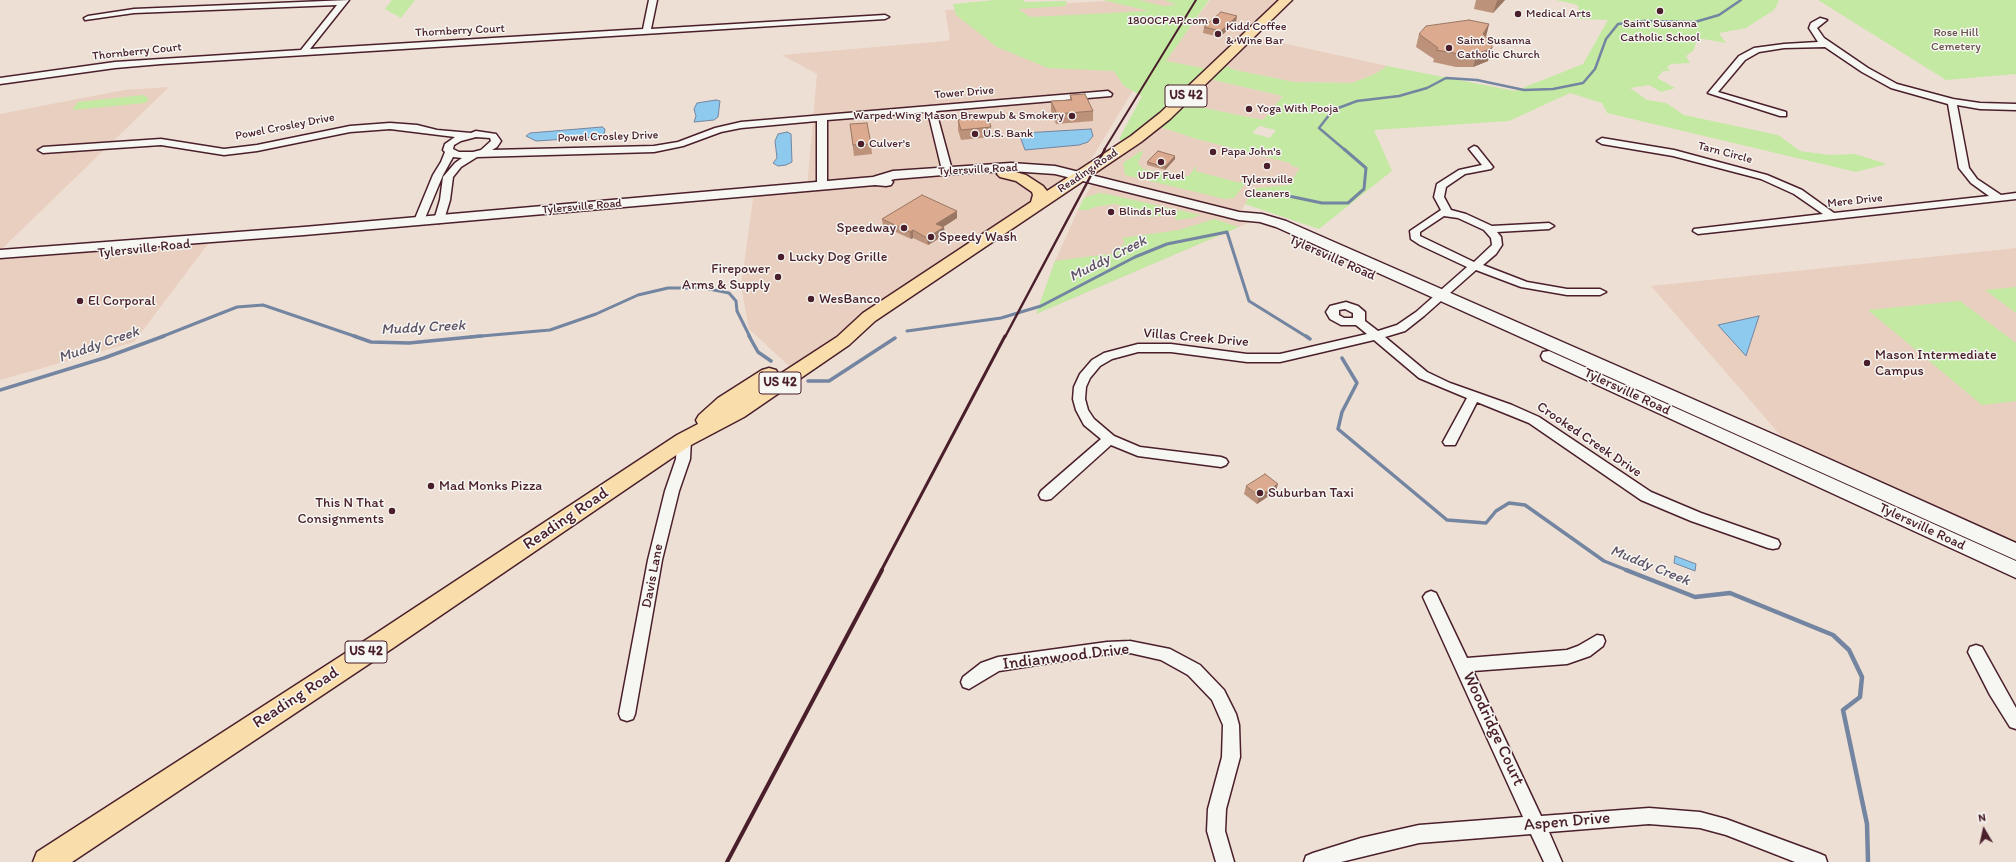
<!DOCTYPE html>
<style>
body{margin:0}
#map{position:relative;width:2016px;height:862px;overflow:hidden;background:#eedfd4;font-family:Itim,sans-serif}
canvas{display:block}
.north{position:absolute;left:1964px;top:810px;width:40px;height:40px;-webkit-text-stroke:3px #f6f6f2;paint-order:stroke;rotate:351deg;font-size:11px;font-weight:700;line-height:16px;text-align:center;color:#4a1f2b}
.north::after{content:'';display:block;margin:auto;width:14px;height:18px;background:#4a1f2b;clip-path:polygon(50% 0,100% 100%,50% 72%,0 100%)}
</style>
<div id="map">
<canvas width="2016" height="862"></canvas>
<div class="north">N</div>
</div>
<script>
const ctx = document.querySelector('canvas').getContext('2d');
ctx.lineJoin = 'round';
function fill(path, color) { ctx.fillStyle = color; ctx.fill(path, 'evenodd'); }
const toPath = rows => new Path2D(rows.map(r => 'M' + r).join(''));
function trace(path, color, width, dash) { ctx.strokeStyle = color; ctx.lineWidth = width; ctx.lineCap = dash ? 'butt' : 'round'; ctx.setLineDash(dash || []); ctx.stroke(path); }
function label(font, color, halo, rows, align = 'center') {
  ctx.font = font + ' Itim,sans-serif'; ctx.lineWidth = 3; ctx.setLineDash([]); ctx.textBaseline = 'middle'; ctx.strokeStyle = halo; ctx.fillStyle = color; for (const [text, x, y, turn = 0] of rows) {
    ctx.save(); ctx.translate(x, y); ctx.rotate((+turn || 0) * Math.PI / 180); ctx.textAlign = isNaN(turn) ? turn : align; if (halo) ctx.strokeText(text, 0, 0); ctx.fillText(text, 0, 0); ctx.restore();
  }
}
const built = toPath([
 [1126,0,1188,0,1081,176,1154,125,1197,139,1291,163,1292,166,1301,168,1290,186,1256,188,1245,204,1239,215,1248,223,1036,314,1055,261,1078,210,1093,182,1080,177,869,317,790,367,749,329,741,286,754,192,807,188,817,74,782,55,946,41,950,39,945,10],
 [1210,0,1286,0,1250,36,1387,66,1375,74,1352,83,1294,82,1235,70,1221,63,1213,70,1165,61],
 [1205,78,1222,82,1283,96,1263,120,1179,103],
 [169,87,9,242,0,252,0,114,124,90],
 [211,240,134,342,0,380,0,257],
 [2016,248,2016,552,1794,451,1651,286]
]);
const green = toPath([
 [392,0,415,0,401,18,385,9],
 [995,0,1023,0,1024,2,1067,1,1065,6,1018,9,1030,17,1149,11,1103,0,1139,0,1163,6,1177,5,1164,0,1209,0,1166,61,1213,70,1221,63,1235,70,1294,82,1352,83,1375,74,1387,66,1515,91,1583,64,1608,20,1580,19,1578,5,1556,0,1777,0,1779,1,1774,10,1746,28,1719,33,1726,43,1697,38,1694,50,1686,56,1690,63,1671,64,1667,67,1670,71,1663,71,1657,78,1675,88,1661,92,1649,85,1630,88,1647,100,1666,103,1684,115,1778,135,1800,151,1830,155,1855,154,1887,164,1856,172,1607,113,1602,103,1570,93,1509,121,1374,130,1392,171,1319,229,1245,204,1256,188,1289,185,1300,168,1292,166,1290,163,1197,139,1154,125,1128,145,1119,139,1142,96,1124,86,1114,71,1048,68,997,47,956,15,953,4],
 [1205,78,1222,82,1283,96,1263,120,1180,103],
 [1259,126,1276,130,1270,138,1252,133],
 [1818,0,2016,0,2016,74,1946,80],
 [144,95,149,99,145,103,72,110,78,102],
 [1141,151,1143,152,1138,163,1143,169,1189,176,1195,167,1197,167,1195,171,1240,183,1243,180,1247,181,1234,198,1225,199,1125,175,1123,163],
 [1099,193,1107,194,1200,215,1192,218,1176,220,1174,215,1149,217,1151,212,1114,204,1095,207,1088,210,1078,210,1084,198],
 [1214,219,1239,227,1036,314,1055,261,1116,253,1125,242,1122,238,1179,230],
 [2016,287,2016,313,1985,290],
 [1960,301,2016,343,2016,401,1982,405,1868,310]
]);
const water = toPath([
 [716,100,720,101,718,117,714,120,694,122,696,116,694,109,697,103,716,100],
 [602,127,605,129,604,135,598,137,536,141,526,136,530,133,602,127],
 [1091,129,1093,136,1088,142,1079,145,1025,150,1020,136,1024,133,1091,129],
 [787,132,791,134,792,162,786,165,778,166,773,163,777,158,775,141,778,134,787,132],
 [1759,316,1746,356,1718,325,1759,316],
 [1675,556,1696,564,1695,571,1674,563,1675,556]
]);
const streamFar3 = toPath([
 [1345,150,1319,128,1333,110,1357,101,1399,96,1427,88,1446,78,1477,80,1524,90,1553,89,1583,83,1595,69,1606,39,1618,24,1644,21,1695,22,1719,15,1741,0]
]);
const streamFar2 = toPath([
 [1260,197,1284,195,1322,203,1348,203,1364,189,1366,168,1344,149],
 [907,331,1001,318,1041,306,1135,257,1167,244,1227,232,1249,301,1307,337],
 [161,337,237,307,263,305,357,337],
 [470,337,550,330,596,314,638,295,668,288,704,288,729,293,736,301,737,311,750,337]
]);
const streamFar1 = toPath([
 [354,336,371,342,409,343,481,336],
 [749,336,758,352,771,361],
 [1306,336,1310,339],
 [1342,358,1357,383,1342,412,1338,429,1447,520,1486,523,1496,511,1509,503,1525,505,1604,561,1629,571],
 [808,381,829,381,895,338],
 [0,390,104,358,164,336]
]);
const stream = toPath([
 [1626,570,1695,597,1730,593,1833,635,1849,650,1862,677,1860,697,1843,710,1867,824,1868,861]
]);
const street = toPath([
 [349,0,310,49,643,29,649,0,657,0,651,29,885,15,889,17,885,19,161,64,115,68,0,84,0,78,115,62,301,50,337,5,134,13,85,20,84,18,88,16,134,9,349,0],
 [1820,18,1827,20,1817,28,1824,38,1868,68,1897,84,1953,99,1980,103,2016,104,2016,110,1980,109,1957,105,1969,168,1977,179,2001,195,2016,193,2016,199,1698,234,1693,231,1694,229,1823,214,1794,194,1761,179,1673,156,1602,144,1597,141,1602,138,1674,150,1767,175,1802,190,1834,213,1989,196,1971,183,1959,168,1948,104,1891,88,1862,72,1825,47,1784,48,1759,52,1745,60,1718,92,1786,112,1786,116,1780,116,1708,93,1739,56,1754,48,1784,44,1818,42,1809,28,1811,23,1820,18],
 [1108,91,1112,94,1111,96,936,111,952,170,947,173,942,170,928,112,827,120,827,186,822,189,817,186,817,121,741,128,721,132,683,146,654,152,477,157,461,167,453,177,450,200,444,220,439,223,434,220,440,200,443,177,455,163,462,158,453,157,443,175,423,223,415,223,414,221,433,175,441,162,445,152,443,150,445,144,455,137,390,129,350,132,257,151,224,155,161,145,43,153,38,150,43,147,161,139,224,149,257,145,350,126,390,123,417,125,437,130,471,133,476,131,496,134,501,141,497,147,492,150,654,146,678,142,715,128,741,122,1108,91],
 [476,137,490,138,491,141,481,150,473,152,459,152,453,149,454,145,461,141,476,137],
 [1474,146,1477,147,1493,167,1491,169,1465,174,1446,187,1444,197,1451,210,1466,214,1492,226,1549,223,1554,226,1549,229,1497,232,1501,237,1502,245,1496,254,1483,265,1527,282,1567,289,1600,289,1606,292,1600,295,1567,295,1521,287,1476,270,1424,316,1405,331,1385,337,1427,372,1450,383,1512,405,1539,417,1651,492,1701,513,1778,540,1780,544,1778,548,1773,549,1768,548,1691,521,1641,500,1529,423,1477,402,1455,445,1445,445,1443,442,1467,398,1419,378,1374,340,1280,362,1247,362,1171,352,1138,352,1112,359,1100,366,1090,378,1086,387,1085,399,1088,410,1094,419,1114,436,1140,447,1221,457,1226,459,1228,462,1226,465,1221,467,1138,456,1111,445,1051,499,1046,500,1041,499,1039,495,1041,491,1101,439,1084,425,1076,410,1073,399,1074,387,1080,374,1092,360,1104,353,1138,344,1171,344,1247,354,1280,354,1367,334,1356,325,1341,325,1330,319,1326,312,1330,306,1346,302,1358,306,1365,312,1365,321,1378,331,1397,325,1416,312,1467,267,1420,245,1411,239,1410,231,1441,210,1434,197,1437,184,1459,170,1482,165,1469,149,1474,146],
 [1444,216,1458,218,1484,230,1491,238,1492,245,1474,262,1420,236,1420,232,1444,216],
 [1345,309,1353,313,1353,318,1344,318,1339,315,1339,310,1345,309],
 [684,435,689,437,691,440,690,459,679,491,662,560,635,714,633,719,627,721,621,719,619,714,648,560,665,491,676,459,677,440,679,437,684,435],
 [1431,591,1436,593,1467,658,1567,650,1578,646,1597,635,1603,636,1605,641,1603,646,1590,656,1567,664,1473,671,1541,816,1649,808,1700,812,1726,819,1818,853,1825,856,1827,862,1795,862,1726,835,1700,828,1649,824,1549,832,1562,862,1544,862,1531,834,1419,843,1341,862,1304,862,1306,856,1313,853,1361,838,1419,825,1523,817,1423,597,1426,593,1431,591],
 [1130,641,1170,649,1200,665,1224,690,1236,714,1239,725,1240,757,1226,809,1225,831,1234,862,1216,862,1207,831,1208,809,1222,757,1223,725,1212,700,1188,675,1161,660,1130,653,1107,654,999,671,969,689,963,687,961,682,963,677,981,663,998,657,1107,642,1130,641],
 [1976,645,1982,647,2016,708,2016,729,2010,727,1990,695,1968,652,1970,647,1976,645]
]);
const secondary = toPath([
 [1011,163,1055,166,1239,212,1262,214,1286,221,1800,446,2016,543,2016,560,1276,227,1260,222,1239,220,1055,174,1011,171,967,173,895,179,891,180,893,182,891,185,886,186,875,185,304,235,0,258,0,250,304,227,873,177,893,171,1011,163],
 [1549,351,2016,561,2016,578,1543,360,1541,356,1543,352,1549,351]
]);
const primary = toPath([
 [1279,0,1292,0,1170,119,1141,142,875,321,849,345,744,417,691,445,393,648,72,862,33,862,37,852,375,634,677,435,698,424,696,420,699,415,718,398,762,370,769,368,776,370,778,374,777,376,837,337,863,313,1031,202,1033,195,1032,192,1016,181,1000,177,997,174,1000,171,1005,169,1026,175,1043,186,1047,191,1131,136,1160,113,1279,0]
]);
const railFar3 = toPath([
 [1104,150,1196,0]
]);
const railFar2 = toPath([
 [1005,337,1105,149]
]);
const railFar1 = toPath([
 [881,571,1005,336]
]);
const rail = toPath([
 [727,862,882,570]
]);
const wall = toPath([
 [1476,0,1505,0,1493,13,1474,9],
 [1236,22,1220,37,1203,33,1204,27],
 [1489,24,1486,36,1488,61,1473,67,1456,67,1433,62,1434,59,1416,47,1419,34],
 [1070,95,1093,111,1093,121,1056,124,1051,111,1051,101,1070,100],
 [962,113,973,118,991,127,991,137,961,140,958,130,958,120,962,119],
 [850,124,871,144,872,154,854,156],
 [1175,156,1175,159,1165,170,1147,165,1147,162],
 [957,218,943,227,945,235,928,245,913,238,911,239,883,226,882,219],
 [1246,486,1276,491,1257,504,1244,494]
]);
const shadedWall = toPath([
 [1498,0,1505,0,1493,13,1497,1],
 [1237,16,1236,22,1220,37,1221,31],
 [1489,24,1486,37,1483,34],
 [1492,48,1488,61,1473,67,1477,54],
 [1175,156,1175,159,1165,170,1165,167],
 [957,211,957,218,937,231,936,224],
 [944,227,945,235,928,245,927,238],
 [913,230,913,238,911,239,910,232],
 [1278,484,1276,491,1257,504,1259,496]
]);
const building = toPath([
 [1221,12,1237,16,1221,31,1204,27,1221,12],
 [1469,20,1489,24,1483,34,1492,43,1492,48,1477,54,1459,54,1436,50,1438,48,1419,34,1426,26,1469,20],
 [1085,94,1093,111,1057,114,1051,101,1072,100,1070,95,1085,94],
 [962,113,971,113,973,118,988,117,991,127,961,130,958,120,963,119,962,113],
 [867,123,871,144,853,145,850,124,867,123],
 [1158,151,1175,156,1165,167,1147,162,1158,151],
 [922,195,957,211,936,224,944,227,927,238,913,230,910,232,882,219,922,195],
 [1265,474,1278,484,1259,496,1246,486,1265,474]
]);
const markers = [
 [1660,11,4,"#4a1f2b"],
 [1518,14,4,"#4a1f2b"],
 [1216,21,4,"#4a1f2b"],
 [1218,34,4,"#4a1f2b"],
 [1449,48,4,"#4a1f2b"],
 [1249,109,4,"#4a1f2b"],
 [1072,116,4,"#4a1f2b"],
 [975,134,4,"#4a1f2b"],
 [861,144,4,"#4a1f2b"],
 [1213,152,4,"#4a1f2b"],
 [1161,162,4,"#4a1f2b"],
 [1267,166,4,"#4a1f2b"],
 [1111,212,4,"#4a1f2b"],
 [904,228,4,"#4a1f2b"],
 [931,237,4,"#4a1f2b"],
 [781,257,4,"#4a1f2b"],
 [778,277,4,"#4a1f2b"],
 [811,299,4,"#4a1f2b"],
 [80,301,4,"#4a1f2b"],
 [1867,363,4,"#4a1f2b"],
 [431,486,4,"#4a1f2b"],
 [1260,493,4,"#4a1f2b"],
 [392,511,4,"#4a1f2b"]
];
const farPoinames = [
 ["Medical Arts",1526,14],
 ["1800CPAP.com",1208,21,"right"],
 ["Saint Susanna",1660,24,"center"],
 ["Catholic School",1660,38,"center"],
 ["Kidd Coffee",1226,27],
 ["& Wine Bar",1226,41],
 ["Saint Susanna",1457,41],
 ["Catholic Church",1457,55],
 ["Yoga With Pooja",1257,109],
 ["Warped Wing Mason Brewpub & Smokery",1064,116,"right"],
 ["U.S. Bank",983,134],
 ["Culver's",869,144],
 ["Papa John's",1221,152],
 ["UDF Fuel",1161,176,"center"],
 ["Tylersville",1267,180,"center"],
 ["Cleaners",1267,194,"center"],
 ["Blinds Plus",1119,212]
];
const farStreetnames = [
 ["Thornberry Court",460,31,-3],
 ["Thornberry Court",137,52,-6],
 ["Tower Drive",964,93,-5],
 ["Powel Crosley Drive",285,127,-11],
 ["Powel Crosley Drive",608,137,-2],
 ["Tarn Circle",1725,153,15],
 ["Tylersville Road",978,170,-3],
 ["Reading Road",1088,171,-34],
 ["Mere Drive",1855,201,-6],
 ["Tylersville Road",582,207,-5]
];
const farParknames = [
 ["Rose Hill",1956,33],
 ["Cemetery",1956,47]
];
const shields = [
 [1186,96,42],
 [780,383,42],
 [366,652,42]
];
const shieldNames = [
 ["US 42",1186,96],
 ["US 42",780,383],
 ["US 42",366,652]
];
const poiNames = [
 ["Speedway",896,228,"right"],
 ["Speedy Wash",939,237],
 ["Lucky Dog Grille",789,257],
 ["Firepower",770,269,"right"],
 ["Arms & Supply",770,285,"right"],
 ["WesBanco",819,299],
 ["El Corporal",88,301],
 ["Mason Intermediate",1875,355],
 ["Campus",1875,371],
 ["Mad Monks Pizza",439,486],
 ["Suburban Taxi",1268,493],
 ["This N That",384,503,"right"],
 ["Consignments",384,519,"right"]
];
const streetNames = [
 ["Tylersville Road",144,249,-6],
 ["Tylersville Road",1332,258,24],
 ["Villas Creek Drive",1196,338,5],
 ["Tylersville Road",1627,392,25],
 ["Crooked Creek Drive",1589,440,34],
 ["Tylersville Road",1922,527,25],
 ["Davis Lane",653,576,-79]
];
const waterNames = [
 ["Muddy Creek",1108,259,-27],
 ["Muddy Creek",423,328,-3],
 ["Muddy Creek",99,345,-19],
 ["Muddy Creek",1650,566,22]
];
const nearStreetnames = [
 ["Reading Road",566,519,-34],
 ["Indianwood Drive",1066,657,-7],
 ["Reading Road",296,698,-33],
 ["Woodridge Court",1493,729,65],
 ["Aspen Drive",1567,822,-5]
];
fill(built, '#e9cfbf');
fill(green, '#c3e9a3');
fill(water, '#8ec9ee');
trace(water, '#7385a0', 1);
trace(streamFar3, '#7385a0', 2.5);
trace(streamFar2, '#7385a0', 3);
trace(streamFar1, '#7385a0', 3.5);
trace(stream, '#7385a0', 4.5);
trace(street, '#4a1f2b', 3);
trace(secondary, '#4a1f2b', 3);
trace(primary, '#4a1f2b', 3);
fill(street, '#f6f6f2');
fill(secondary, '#f6f6f2');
fill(primary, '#f9deab');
trace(railFar3, '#4a1f2b', 2);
trace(railFar2, '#4a1f2b', 2.5);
trace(railFar1, '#4a1f2b', 3);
trace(rail, '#4a1f2b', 4);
fill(wall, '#bd927b');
fill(shadedWall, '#9a7764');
fill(building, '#dcaa8f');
trace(building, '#9a7764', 1);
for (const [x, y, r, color] of markers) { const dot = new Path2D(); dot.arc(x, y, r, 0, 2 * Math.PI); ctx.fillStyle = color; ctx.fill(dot); trace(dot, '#f6f6f2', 1.5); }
label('12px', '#4a1f2b', '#f6f6f2', farPoinames, 'left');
label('12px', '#4a1f2b', '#f6f6f2', farStreetnames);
label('12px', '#685249', '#f6f6f2', farParknames);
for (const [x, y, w] of shields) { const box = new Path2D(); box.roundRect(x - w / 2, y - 11, w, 22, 3); ctx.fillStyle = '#f6f6f2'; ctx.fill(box); trace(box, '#4a1f2b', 1); }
label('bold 13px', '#4a1f2b', null, shieldNames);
label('14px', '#4a1f2b', '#f6f6f2', poiNames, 'left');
label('14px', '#4a1f2b', '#f6f6f2', streetNames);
label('italic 15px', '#5e5266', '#f6f6f2', waterNames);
label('17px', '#4a1f2b', '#f6f6f2', nearStreetnames);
</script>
